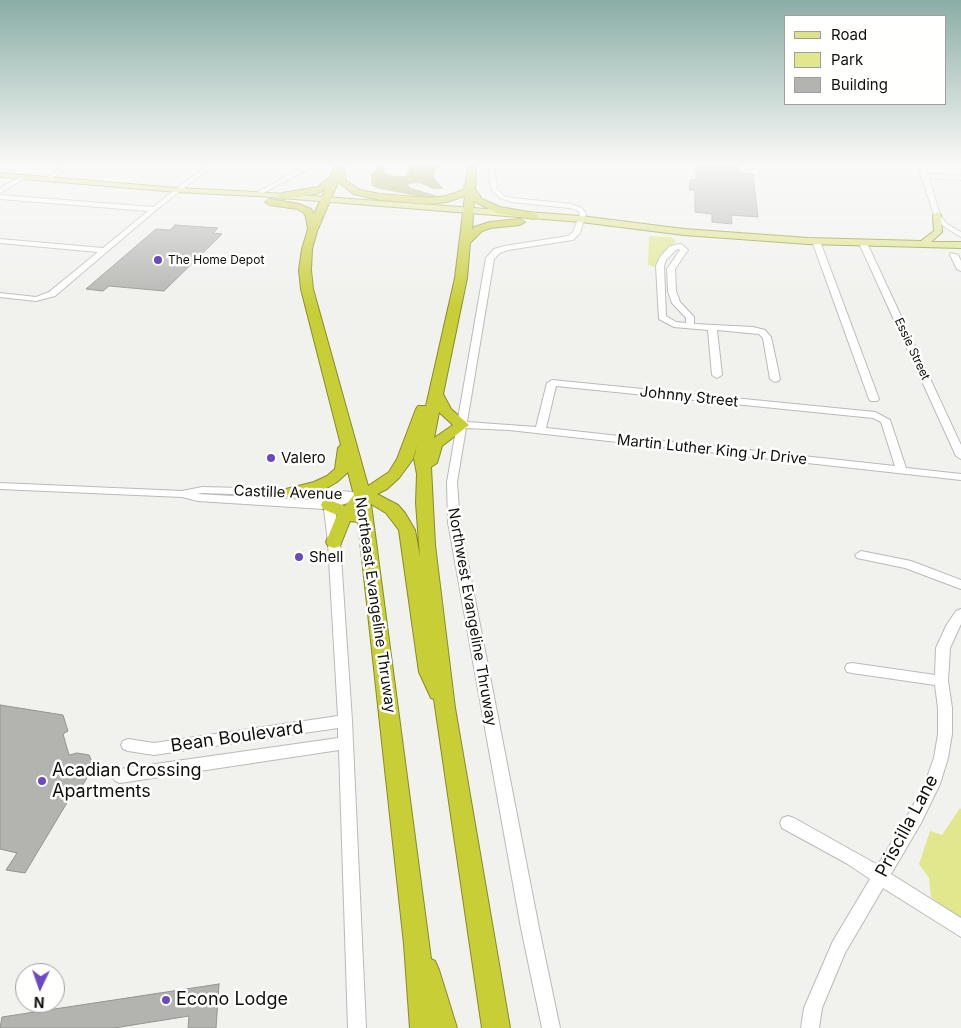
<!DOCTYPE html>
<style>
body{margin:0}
#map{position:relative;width:961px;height:1028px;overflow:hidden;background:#f1f2ee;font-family:Inter,sans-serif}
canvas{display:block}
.legend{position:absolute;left:784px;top:15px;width:162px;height:90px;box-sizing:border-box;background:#fffffd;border:1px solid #9f9f9e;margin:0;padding:6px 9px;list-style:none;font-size:15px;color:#10100f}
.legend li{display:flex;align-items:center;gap:10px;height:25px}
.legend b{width:25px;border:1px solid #9f9f9e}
.north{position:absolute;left:15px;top:963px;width:50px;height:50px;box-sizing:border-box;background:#fffffd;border:1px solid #9f9f9e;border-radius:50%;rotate:183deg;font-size:14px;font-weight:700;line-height:20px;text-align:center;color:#10100f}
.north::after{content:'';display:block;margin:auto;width:18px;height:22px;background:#6b49c2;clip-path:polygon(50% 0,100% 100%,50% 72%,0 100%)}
</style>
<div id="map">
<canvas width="961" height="1028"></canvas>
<ul class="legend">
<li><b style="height:6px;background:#dee286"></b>Road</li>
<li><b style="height:14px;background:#e1e78c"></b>Park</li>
<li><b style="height:14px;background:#b3b3b0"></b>Building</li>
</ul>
<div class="north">N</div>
</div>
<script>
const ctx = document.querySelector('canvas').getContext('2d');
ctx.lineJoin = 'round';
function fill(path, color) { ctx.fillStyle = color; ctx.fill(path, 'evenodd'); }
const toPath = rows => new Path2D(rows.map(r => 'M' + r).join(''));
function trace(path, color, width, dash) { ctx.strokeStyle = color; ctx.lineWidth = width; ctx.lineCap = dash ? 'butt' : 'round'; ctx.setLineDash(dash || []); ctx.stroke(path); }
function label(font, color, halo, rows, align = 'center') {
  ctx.font = font + ' Inter,sans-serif'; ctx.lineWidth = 5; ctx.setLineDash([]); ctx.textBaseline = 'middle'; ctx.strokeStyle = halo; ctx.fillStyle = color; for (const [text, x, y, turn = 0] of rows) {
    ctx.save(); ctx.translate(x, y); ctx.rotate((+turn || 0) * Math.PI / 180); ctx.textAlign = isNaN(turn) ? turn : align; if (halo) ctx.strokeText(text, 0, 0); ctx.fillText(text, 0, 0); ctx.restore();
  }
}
const green = toPath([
 [649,236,671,237,676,241,657,261,655,267,648,265],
 [960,808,961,809,961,919,931,897,929,878,919,864,930,831,942,835]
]);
const water = toPath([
 [375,164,386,164,384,171,387,175,401,176,406,176,409,171,407,164,442,164,434,173,435,179,444,189,433,189,420,183,408,184,409,187,437,196,426,198,376,188,372,185,371,178,371,175,376,169]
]);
const building = toPath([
 [696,164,738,164,739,173,753,174,758,217,731,215,732,224,712,222,712,214,695,212,695,190,689,190,690,180,696,180,696,164],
 [175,225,218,228,213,233,222,234,164,291,109,286,103,291,86,289,156,229,170,230,175,225],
 [0,705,63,715,68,731,63,734,69,755,77,753,89,755,94,766,75,798,71,796,25,873,6,870,17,853,0,849,0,705],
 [219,984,216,1028,188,1028,189,1016,114,1028,0,1028,2,1017,219,984]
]);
const minor = toPath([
 [67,164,75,164,51,179,46,178,67,164],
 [208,164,215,164,156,210,55,296,36,301,0,297,0,293,36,297,49,292,98,252,0,243,0,239,103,248,148,211,0,199,0,195,153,207,208,164],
 [309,164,318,164,259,195,254,194,309,164],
 [488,164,494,164,497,189,504,196,513,198,571,204,582,208,586,214,580,233,573,240,508,250,500,253,494,259,467,422,536,427,547,383,552,380,875,412,890,420,906,468,961,474,961,480,509,430,466,428,457,482,460,522,539,928,560,1028,542,1028,521,928,463,606,448,522,447,482,486,258,494,249,504,246,568,236,573,232,580,214,577,210,570,208,512,202,500,198,491,189,488,164],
 [556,386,873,418,881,422,895,466,546,428,556,386],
 [918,164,924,164,927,174,961,176,961,180,929,178,940,215,947,224,961,232,961,237,943,226,934,215,922,178,920,176,921,175,918,164],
 [24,175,27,177,26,178,0,193,0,188,24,175],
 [813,239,820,241,879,399,877,401,871,401,869,399,812,241,813,239],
 [860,241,867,243,961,445,961,459,956,456,859,243,860,241],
 [681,244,688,250,675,269,676,291,680,302,694,317,694,324,753,327,765,330,771,337,780,379,778,381,775,382,770,379,763,338,759,334,717,330,722,375,717,378,712,375,708,330,674,327,659,319,656,266,660,257,670,246,681,244],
 [679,249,680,250,667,269,668,291,672,303,686,318,686,323,676,322,666,316,664,266,666,260,676,250,679,249],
 [951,253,958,255,961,261,961,271,957,269,950,255,951,253],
 [0,483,182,491,202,487,327,490,366,493,367,495,366,497,335,507,340,542,352,721,366,1028,348,1028,339,750,120,783,115,781,112,776,115,771,120,769,338,738,338,728,154,755,128,751,123,749,121,745,123,741,128,739,154,743,338,716,328,542,324,509,198,501,182,497,0,489,0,483],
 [202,493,322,497,323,501,197,494,202,493],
 [861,551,911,561,961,580,961,589,905,568,857,558,855,555,861,551],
 [961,609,961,624,950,648,948,681,952,708,952,734,948,758,940,784,921,823,891,874,961,918,961,937,883,888,845,953,822,1008,819,1028,801,1028,804,1008,833,941,870,879,846,863,782,828,780,823,782,818,788,816,794,818,878,865,909,813,925,783,934,758,938,734,938,708,935,685,852,673,847,672,845,668,847,664,852,663,935,675,936,648,946,626,956,611,961,609]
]);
const major = toPath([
 [0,173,177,188,257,192,581,216,684,229,808,238,921,241,934,231,933,215,937,212,941,215,942,232,931,242,961,242,961,248,808,244,684,235,581,222,257,196,177,192,0,177,0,173]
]);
const highway = toPath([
 [336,164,345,164,344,168,346,181,360,190,380,194,429,198,446,196,463,190,466,182,468,164,476,164,475,189,482,199,500,207,534,213,539,216,534,219,497,213,474,201,472,230,474,227,490,222,520,219,525,222,520,225,491,228,482,231,470,243,467,278,443,394,451,409,469,425,442,446,437,463,431,467,435,545,455,708,510,1028,482,1028,434,699,431,698,419,672,399,530,386,513,371,504,431,959,435,961,439,970,457,1028,410,1028,404,944,358,522,350,521,340,546,334,548,328,546,326,542,337,515,323,509,321,505,323,501,329,500,345,506,354,495,348,472,337,482,325,489,292,497,286,495,284,492,286,489,314,482,327,476,335,469,338,448,341,445,301,289,299,270,302,249,308,229,306,217,304,213,297,209,270,205,265,202,270,199,299,204,311,209,314,214,325,190,312,195,282,199,277,196,282,193,318,187,331,176,336,164],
 [338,182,354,194,380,200,429,204,447,202,465,196,455,278,426,406,418,406,416,409,397,459,389,472,368,486,313,289,311,270,312,249,317,231,338,182],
 [439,412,453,425,434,438,439,412],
 [417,445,414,458,417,474,416,503,420,557,415,530,405,513,398,505,377,494,387,489,399,478,413,459,417,445]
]);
const markers = [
 [158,260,5,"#6b49c2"],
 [271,458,5,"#6b49c2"],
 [299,557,5,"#6b49c2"],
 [42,781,5,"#6b49c2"],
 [166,1000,5,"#6b49c2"]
];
const farPoinames = [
 ["The Home Depot",168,260]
];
const farStreetnames = [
 ["Essie Street",912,349,65]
];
const streetNames = [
 ["Johnny Street",689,397,6],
 ["Martin Luther King Jr Drive",712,450,6],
 ["Castille Avenue",288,493,2],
 ["Northeast Evangeline Thruway",375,605,82],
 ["Northwest Evangeline Thruway",472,617,80]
];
const poiNames = [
 ["Valero",281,458],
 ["Shell",309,557]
];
const nearStreetnames = [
 ["Bean Boulevard",237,737,-8],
 ["Priscilla Lane",907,826,-62]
];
const nearPoinames = [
 ["Acadian Crossing",52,771],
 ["Apartments",52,792],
 ["Econo Lodge",176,1000]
];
fill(green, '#e1e78c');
fill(water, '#9da242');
fill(building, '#b3b3b0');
trace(building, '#939390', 1);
trace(minor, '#babab7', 2);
trace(major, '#888c28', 2);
trace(highway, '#888c28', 2);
fill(minor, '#fff');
fill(major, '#dee286');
fill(highway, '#c8ce36');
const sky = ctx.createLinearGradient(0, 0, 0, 308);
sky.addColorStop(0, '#8aada6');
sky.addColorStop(0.53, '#f9f9f7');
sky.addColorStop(1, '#f9f9f700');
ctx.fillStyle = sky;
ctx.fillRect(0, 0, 961, 308);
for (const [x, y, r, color] of markers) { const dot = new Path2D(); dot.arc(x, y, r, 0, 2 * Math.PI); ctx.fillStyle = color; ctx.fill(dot); trace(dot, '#fffffd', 2); }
label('12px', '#10100f', '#fffffd', farPoinames, 'left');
label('12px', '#10100f', '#fffffd', farStreetnames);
label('15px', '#10100f', '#fffffd', streetNames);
label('15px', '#10100f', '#fffffd', poiNames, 'left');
label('18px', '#10100f', '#fffffd', nearStreetnames);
label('18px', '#10100f', '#fffffd', nearPoinames, 'left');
</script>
